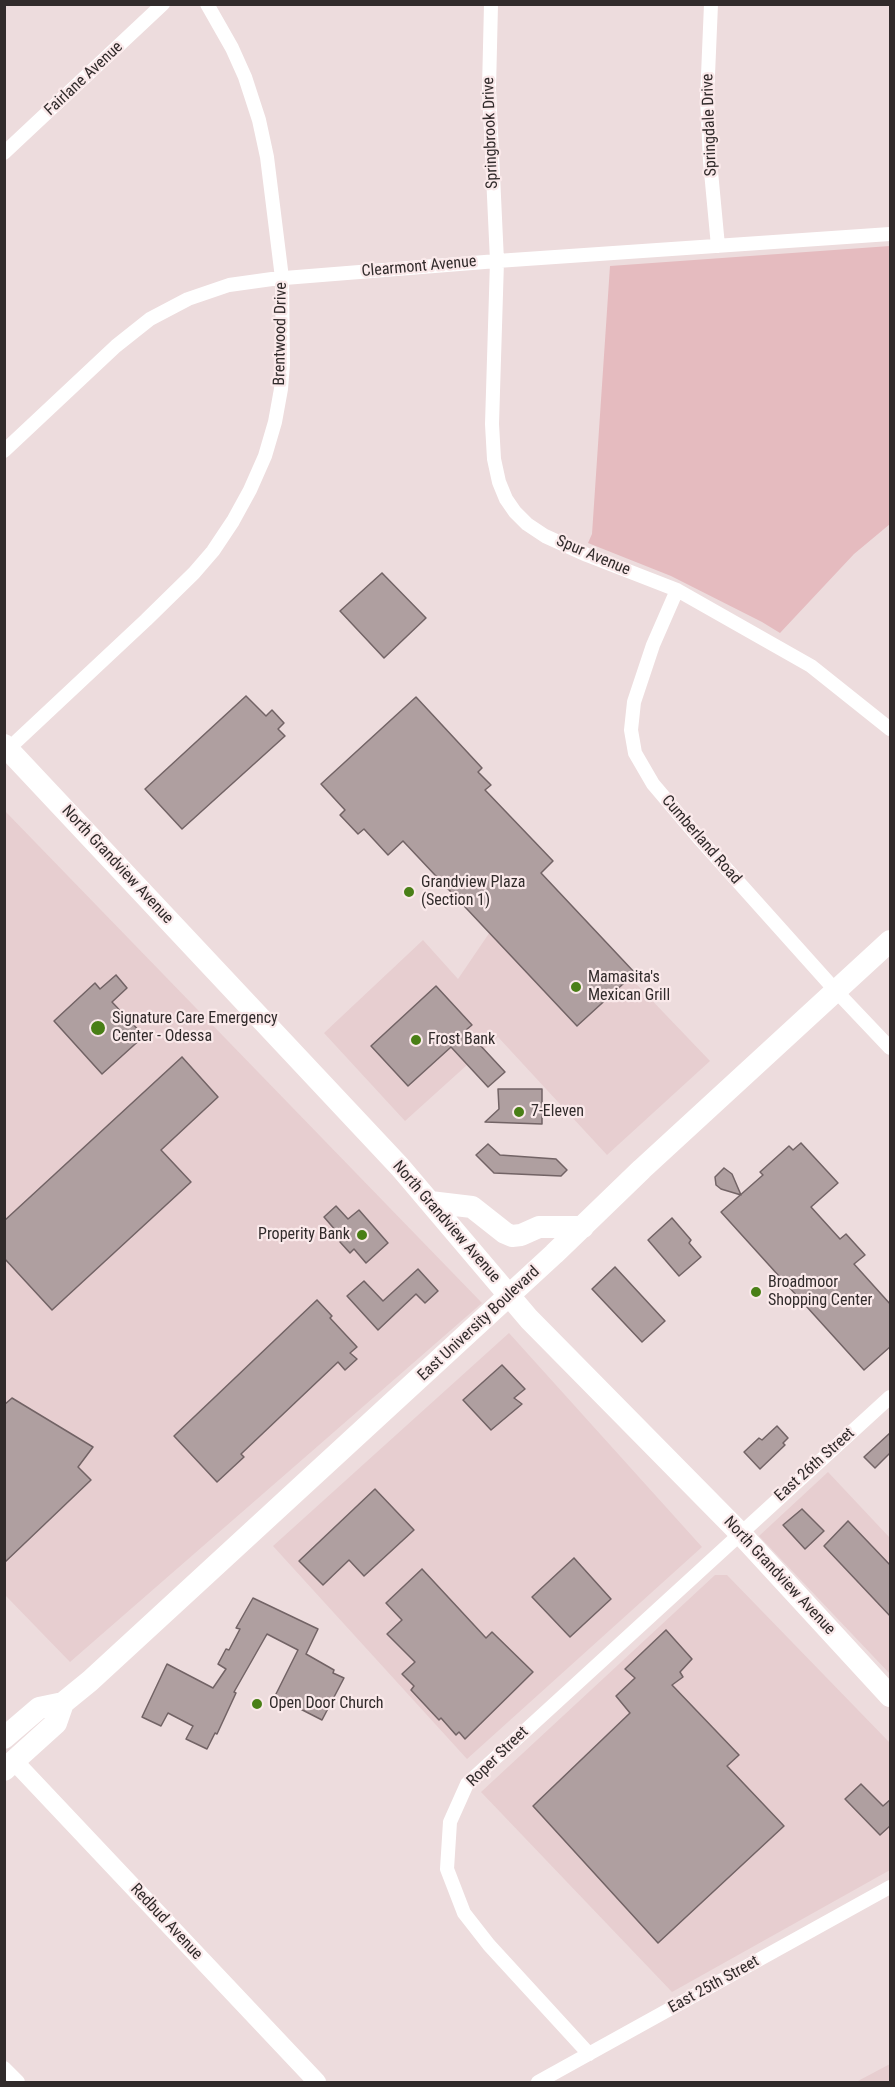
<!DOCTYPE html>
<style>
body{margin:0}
#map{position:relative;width:895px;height:2087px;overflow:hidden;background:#eddcdd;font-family:"Roboto Condensed",sans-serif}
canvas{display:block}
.frame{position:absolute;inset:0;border:6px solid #312b2b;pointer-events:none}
</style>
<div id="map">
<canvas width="895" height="2087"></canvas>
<div class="frame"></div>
</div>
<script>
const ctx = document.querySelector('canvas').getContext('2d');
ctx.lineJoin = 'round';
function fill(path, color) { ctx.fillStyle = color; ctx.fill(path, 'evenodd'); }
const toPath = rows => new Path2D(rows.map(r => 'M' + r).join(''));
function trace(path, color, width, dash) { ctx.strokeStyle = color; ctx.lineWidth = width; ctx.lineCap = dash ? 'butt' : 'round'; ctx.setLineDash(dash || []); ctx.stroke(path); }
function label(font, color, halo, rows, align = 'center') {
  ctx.font = font + ' "Roboto Condensed",sans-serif'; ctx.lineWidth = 4.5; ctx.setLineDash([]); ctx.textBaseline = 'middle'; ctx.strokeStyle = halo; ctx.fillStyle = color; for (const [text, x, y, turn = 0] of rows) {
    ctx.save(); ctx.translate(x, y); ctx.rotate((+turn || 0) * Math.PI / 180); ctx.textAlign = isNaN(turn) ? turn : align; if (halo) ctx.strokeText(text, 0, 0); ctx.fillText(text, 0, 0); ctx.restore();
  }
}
const built = toPath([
 [4,810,482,1303,70,1662,5,1595],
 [530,873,710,1061,607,1155,498,1037,405,1121,324,1033,423,940,458,979],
 [509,1333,702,1547,467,1759,273,1546],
 [828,1472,890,1538,890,1674,759,1536],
 [715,1575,727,1575,890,1743,890,1870,672,1992,481,1792],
 [890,2064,890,2082,856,2082]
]);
const green = toPath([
 [890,246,890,524,854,554,780,633,762,622,671,576,588,543,592,534,610,266]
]);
const building = toPath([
 [382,573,426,618,384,658,340,611,382,573],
 [246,696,266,716,272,710,284,723,278,729,285,736,182,829,145,789,246,696],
 [416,697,482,768,478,772,491,785,485,790,553,861,541,873,635,973,577,1026,403,841,388,855,364,829,358,834,340,815,345,810,321,784,416,697],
 [116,975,127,988,112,1002,144,1036,102,1074,54,1021,95,983,100,989,116,975],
 [436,986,472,1025,466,1030,505,1072,488,1087,451,1047,408,1086,371,1046,436,986],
 [182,1057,218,1097,161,1150,191,1182,52,1310,4,1258,4,1221,182,1057],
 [498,1089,542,1089,542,1124,485,1122,499,1109,498,1089],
 [801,1143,838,1183,811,1207,840,1239,846,1234,865,1255,854,1264,891,1305,891,1346,864,1370,721,1212,763,1175,760,1172,789,1146,793,1150,801,1143],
 [488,1144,500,1155,556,1159,567,1170,561,1176,494,1173,476,1155,488,1144],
 [724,1168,732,1174,741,1195,721,1189,716,1185,715,1177,724,1168],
 [336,1206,348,1219,359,1210,388,1243,366,1263,354,1249,350,1253,340,1242,343,1239,324,1217,336,1206],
 [672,1218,691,1240,689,1243,701,1257,679,1276,648,1240,672,1218],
 [615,1267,665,1321,642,1342,592,1289,615,1267],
 [418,1269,438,1291,425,1303,416,1294,378,1330,347,1296,364,1281,383,1301,418,1269],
 [317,1300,332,1316,330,1318,357,1347,350,1353,357,1359,345,1370,338,1362,241,1454,244,1457,217,1482,174,1436,317,1300],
 [502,1365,525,1389,514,1398,522,1404,491,1430,463,1400,502,1365],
 [12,1398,93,1447,78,1467,91,1480,4,1563,4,1405,12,1398],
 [777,1426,788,1438,783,1443,785,1445,760,1469,744,1452,759,1438,762,1440,777,1426],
 [891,1432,891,1452,875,1468,864,1457,891,1432],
 [375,1489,414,1530,364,1576,349,1560,323,1585,299,1561,375,1489],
 [802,1509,824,1531,805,1549,783,1525,802,1509],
 [848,1521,891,1566,891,1617,824,1546,848,1521],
 [574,1558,611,1599,570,1637,532,1597,574,1558],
 [422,1569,486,1638,492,1632,533,1672,465,1739,459,1732,456,1735,441,1718,439,1720,411,1690,414,1686,402,1674,415,1662,387,1634,402,1620,386,1603,422,1569],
 [253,1598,318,1629,306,1654,334,1670,333,1673,344,1678,322,1720,275,1696,298,1650,267,1634,234,1692,236,1693,217,1734,215,1733,207,1749,186,1739,193,1726,168,1713,161,1726,142,1717,167,1664,213,1688,226,1669,218,1664,226,1649,229,1650,240,1629,236,1628,253,1598],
 [666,1630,692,1659,680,1672,683,1677,672,1685,739,1755,727,1766,784,1826,658,1943,533,1806,630,1713,616,1696,635,1678,625,1669,666,1630],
 [861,1784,883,1806,891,1799,891,1825,880,1835,845,1799,861,1784]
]);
const minor = toPath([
 [491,4,489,89,497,261,492,424,494,459,499,482,506,499,515,512,527,524,545,536,587,555,677,590,811,666,890,729],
 [711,4,707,99,710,161,718,246],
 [4,153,163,4],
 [4,451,116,346,150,319,188,299,229,285,272,279,497,261,890,234],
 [677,590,653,645,634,702,631,730,635,753,653,784,698,837,836,991,890,1048],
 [4,753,146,620,194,573,213,551,233,521,250,490,265,456,275,422,281,389,283,364,282,278,267,157,259,120,245,77,232,48,207,4],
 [589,2054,489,1945,464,1913,447,1869,450,1822,467,1784,890,1397],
 [4,2068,18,2082],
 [538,2082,890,1887]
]);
const tertiary = toPath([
 [14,1761,317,2082]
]);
const primary = toPath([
 [4,745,400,1167,529,1319,740,1533,890,1696],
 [430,1202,472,1207,505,1233,512,1236,521,1235,539,1227,583,1227],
 [4,1738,39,1708,63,1703,90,1681,554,1254,642,1169,890,941],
 [4,1770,56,1723,63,1703]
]);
const markers = [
 [409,892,6,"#497f16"],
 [576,987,6,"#497f16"],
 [98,1028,8,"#497f16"],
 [416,1040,6,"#497f16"],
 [519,1112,6,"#497f16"],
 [362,1235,6,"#497f16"],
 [756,1292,6,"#497f16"],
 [257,1704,6,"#497f16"]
];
const streetNames = [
 ["Fairlane Avenue",84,79,-43],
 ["Springdale Drive",710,125,-92],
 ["Springbrook Drive",491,133,-92],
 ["Clearmont Avenue",419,267,-5],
 ["Brentwood Drive",281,334,-89],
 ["Spur Avenue",593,556,23],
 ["Cumberland Road",701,840,49],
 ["North Grandview Avenue",117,865,47],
 ["North Grandview Avenue",446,1222,49],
 ["East University Boulevard",479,1324,-43],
 ["East 26th Street",815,1465,-42],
 ["North Grandview Avenue",779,1576,47],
 ["Roper Street",498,1757,-44],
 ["Redbud Avenue",166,1922,47],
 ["East 25th Street",714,1985,-29]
];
const poiNames = [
 ["Grandview Plaza",421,883],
 ["(Section 1)",421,901],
 ["Mamasita's",588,978],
 ["Mexican Grill",588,996],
 ["Signature Care Emergency",112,1019],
 ["Center - Odessa",112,1037],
 ["Frost Bank",428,1040],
 ["7-Eleven",531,1112],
 ["Properity Bank",350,1235,"right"],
 ["Broadmoor",768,1283],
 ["Shopping Center",768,1301],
 ["Open Door Church",269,1704]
];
fill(built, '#e7ced0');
fill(green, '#e5bbbf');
fill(building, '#af9fa0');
trace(building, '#726365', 1.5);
trace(minor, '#fff', 14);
trace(tertiary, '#fff', 18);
trace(primary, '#fff', 22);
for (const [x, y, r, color] of markers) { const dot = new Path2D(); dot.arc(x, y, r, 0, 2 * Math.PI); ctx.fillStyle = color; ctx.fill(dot); trace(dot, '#fae9ea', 2); }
label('16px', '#312b2b', '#fae9ea', streetNames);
label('16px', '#312b2b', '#fae9ea', poiNames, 'left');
</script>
